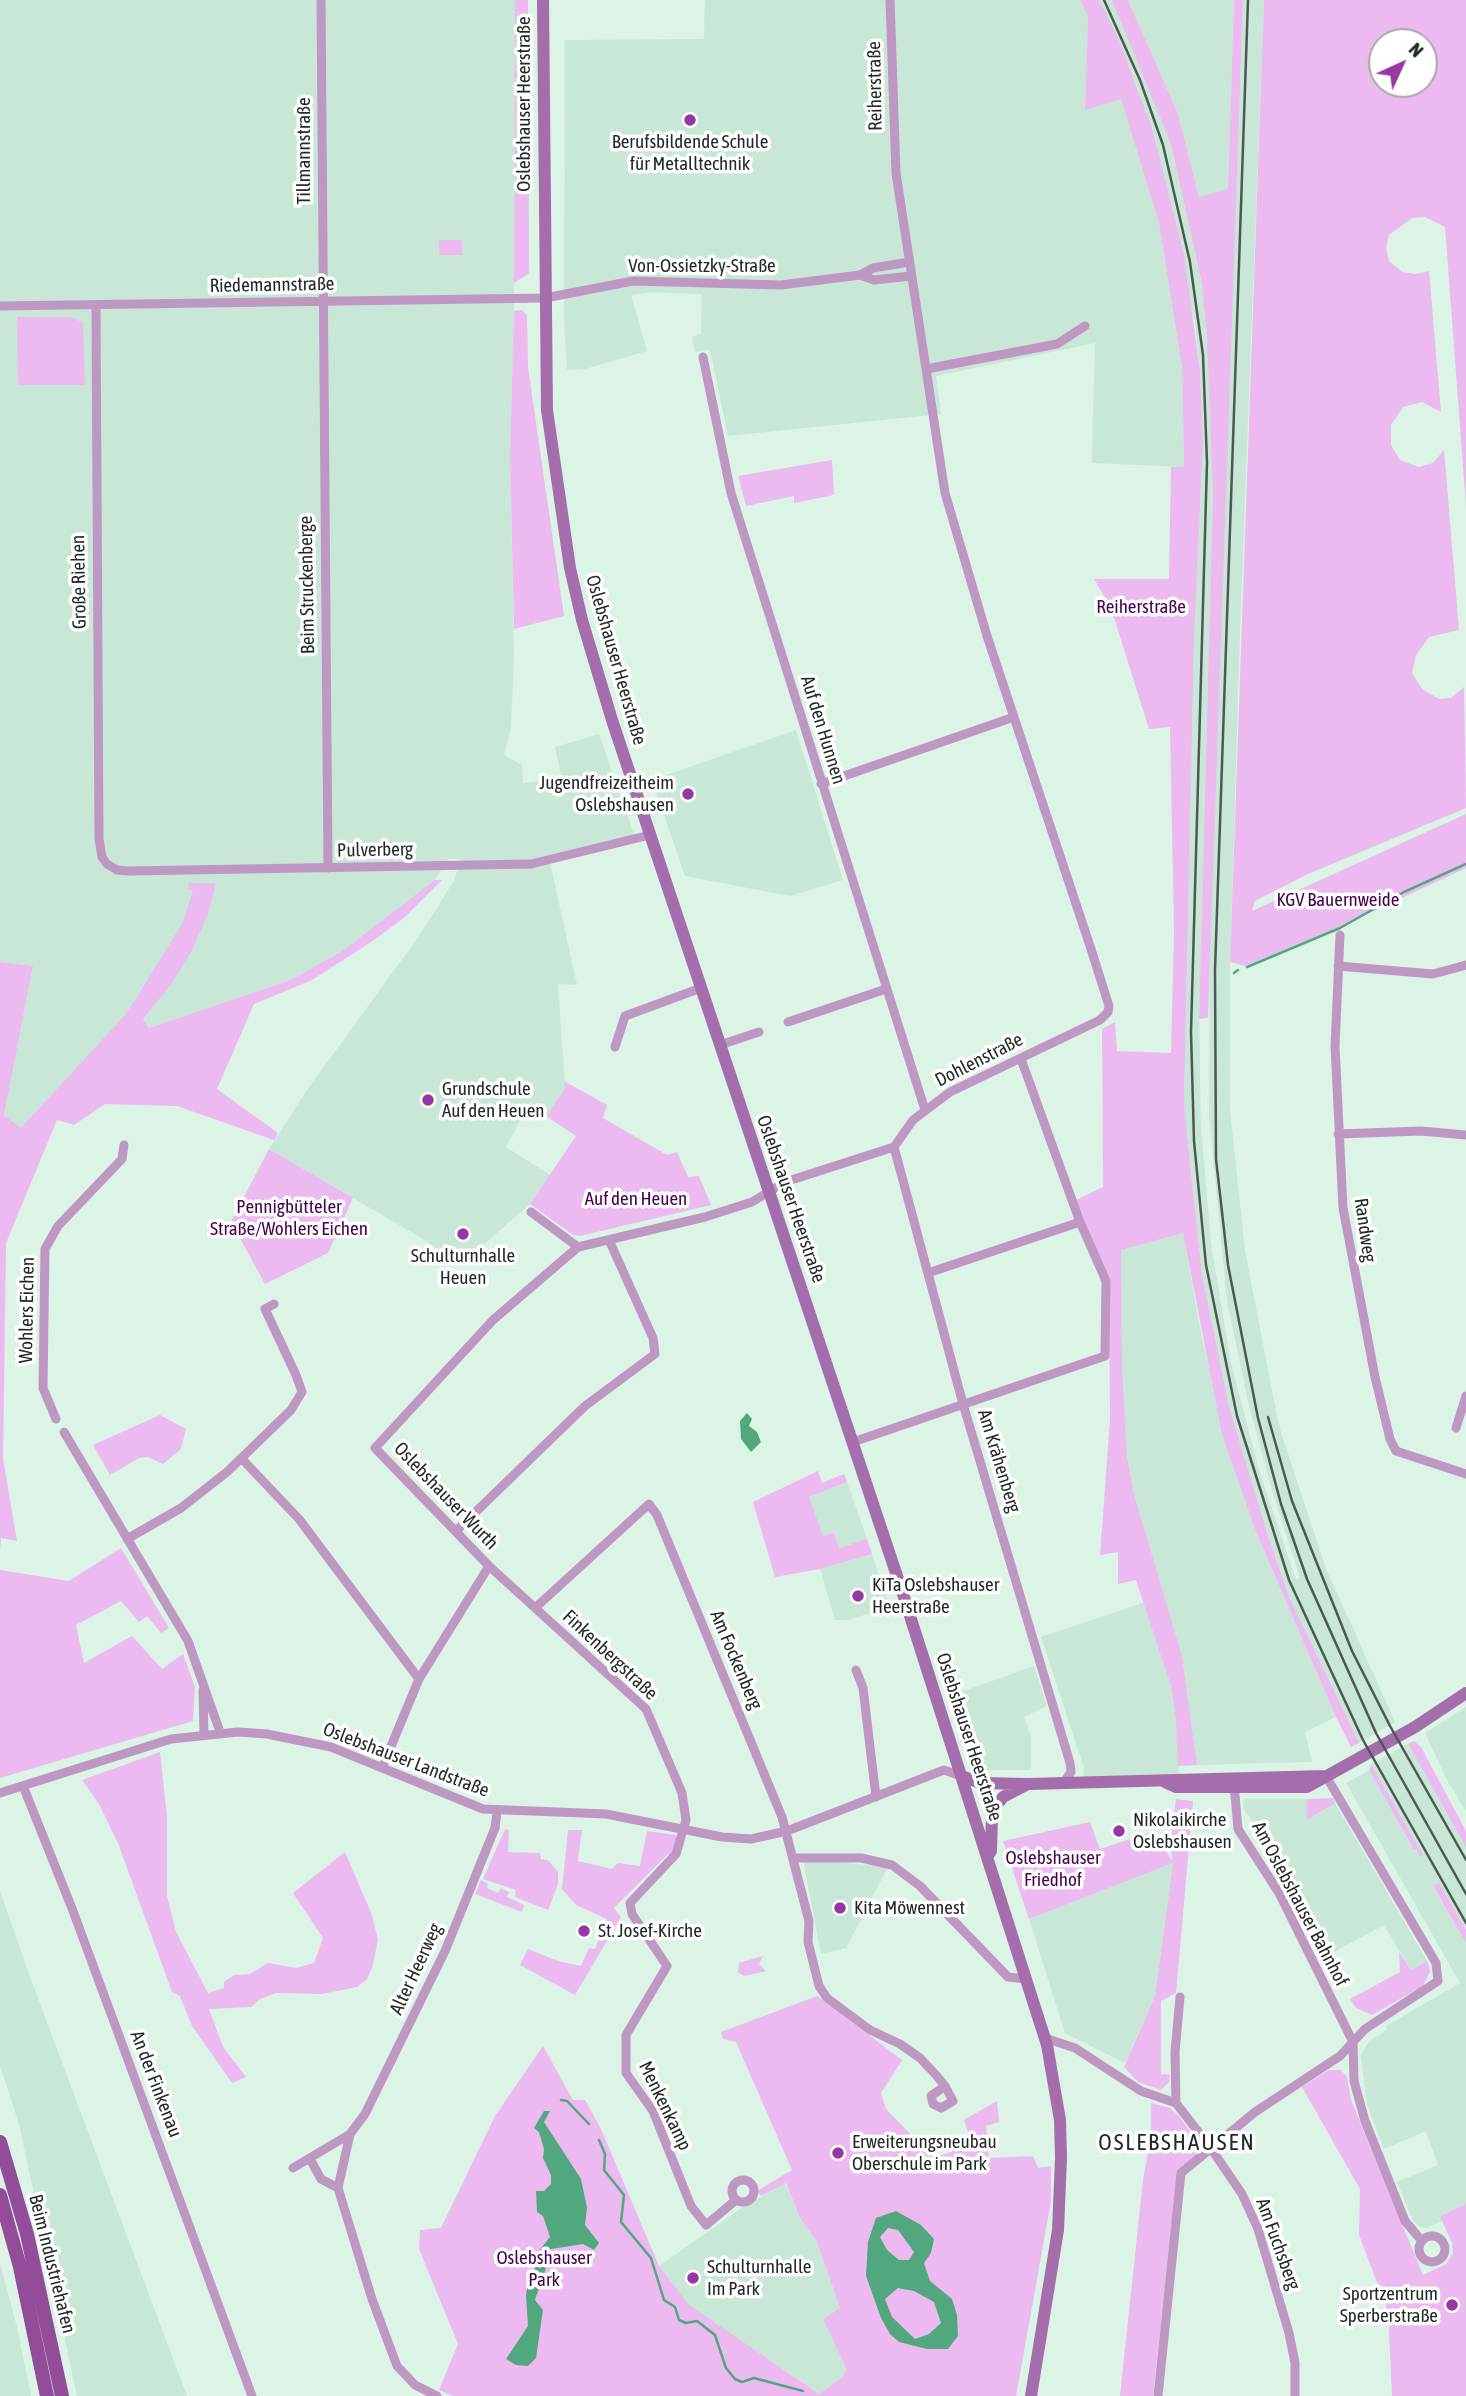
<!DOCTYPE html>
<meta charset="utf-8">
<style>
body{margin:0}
#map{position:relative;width:1466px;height:2396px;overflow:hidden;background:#dbf4e6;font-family:"Asap Condensed",sans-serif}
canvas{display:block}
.north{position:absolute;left:1368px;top:28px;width:70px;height:70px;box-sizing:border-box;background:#fff;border:2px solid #a6aaa8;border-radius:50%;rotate:45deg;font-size:19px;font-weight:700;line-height:28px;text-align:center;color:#212a25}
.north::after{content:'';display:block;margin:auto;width:24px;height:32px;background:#9638a1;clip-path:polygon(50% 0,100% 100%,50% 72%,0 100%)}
</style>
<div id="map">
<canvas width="1466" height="2396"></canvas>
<div class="north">N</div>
</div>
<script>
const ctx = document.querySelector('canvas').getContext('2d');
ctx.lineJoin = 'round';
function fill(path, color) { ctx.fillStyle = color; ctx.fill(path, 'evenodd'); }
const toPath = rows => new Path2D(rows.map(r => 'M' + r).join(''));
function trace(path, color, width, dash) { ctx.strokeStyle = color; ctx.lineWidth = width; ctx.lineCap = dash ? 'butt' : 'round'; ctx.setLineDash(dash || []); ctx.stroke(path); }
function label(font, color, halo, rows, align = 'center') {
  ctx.font = font + ' "Asap Condensed",sans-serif'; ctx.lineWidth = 7; ctx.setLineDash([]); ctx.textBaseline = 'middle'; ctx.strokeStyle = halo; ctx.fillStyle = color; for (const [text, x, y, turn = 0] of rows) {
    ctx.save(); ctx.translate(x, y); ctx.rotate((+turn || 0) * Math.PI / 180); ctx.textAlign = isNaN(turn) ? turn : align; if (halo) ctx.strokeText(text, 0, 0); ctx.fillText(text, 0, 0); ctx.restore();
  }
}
const built = toPath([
 [0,0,515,0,514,311,510,456,514,657,511,727,504,755,522,765,523,783,541,781,561,775,555,747,599,734,636,840,550,862,577,985,558,984,565,1089,546,1116,527,1108,506,1147,550,1175,530,1204,459,1266,425,1240,269,1149,305,1093,419,936,455,879,460,859,448,859,435,880,409,902,344,950,291,980,149,1028,143,1019,170,986,193,890,182,924,167,953,125,1015,21,1129,4,1115,33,966,0,962],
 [705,0,1080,0,1088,16,1085,110,1121,98,1159,223,1182,367,1184,467,1092,463,1095,343,936,376,941,414,728,436,710,350,695,352,692,337,701,334,702,294,653,292,631,295,647,351,585,369,567,370,564,318,565,40,704,39],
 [1099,0,1112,0,1118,11,1171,144,1202,284,1211,380,1213,491,1199,1019,1201,1127,1211,1244,1231,1363,1259,1470,1296,1580,1300,1578,1273,1494,1249,1406,1227,1301,1209,1116,1210,928,1243,0,1264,0,1240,630,1230,962,1230,1110,1245,1251,1279,1426,1325,1566,1395,1722,1359,1743,1290,1599,1269,1539,1229,1406,1202,1274,1184,1105,1194,642,1203,442,1200,371,1195,323,1138,89],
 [1128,0,1234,0,1228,190,1199,197,1178,114],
 [796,730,843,880,790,896,685,876,652,780],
 [1183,1233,1202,1339,1256,1532,1336,1717,1305,1732,1312,1762,1197,1765,1182,1657,1134,1494,1127,1456,1122,1363,1121,1250],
 [847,1482,867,1539,839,1548,823,1537,809,1497],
 [872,1554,890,1607,848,1620,835,1620,820,1569],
 [1145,1602,1171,1686,1176,1720,1179,1780,1083,1780,1084,1768,1041,1637],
 [1034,1666,1047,1706,1024,1717,1031,1737,1031,1770,987,1770,975,1758,957,1701,958,1693],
 [1466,1707,1466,1811,1448,1782,1425,1733],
 [1408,1744,1466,1847,1466,1930,1439,1883,1433,1887,1466,1943,1466,2204,1440,2216,1442,2221,1427,2228,1419,2227,1413,2220,1397,2182,1438,2165,1426,2131,1384,2149,1367,2104,1361,2056,1369,2041,1387,2030,1386,2026,1460,1983,1346,1783,1369,1770,1413,1849,1423,1855,1371,1764],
 [1244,1799,1307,1799,1307,1820,1335,1803,1427,1961,1411,1970,1384,1925,1330,1954,1278,1859,1243,1808],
 [803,1859,888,1867,846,1948,821,1954],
 [1173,1863,1155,1996,1125,2063,1065,2033,1029,1919],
 [0,1891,29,1974,187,2396,77,2396,19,2124,0,2066],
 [785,2183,800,2218,817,2242,840,2308,823,2319,846,2368,844,2376,819,2394,689,2306,659,2266,740,2209],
 [0,2263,17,2327,31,2396,0,2396]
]);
const green = toPath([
 [515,0,528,0,529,273,514,283],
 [1080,0,1099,0,1118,38,1152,128,1184,255,1200,371,1203,442,1194,642,1184,1105,1202,1274,1229,1406,1269,1539,1290,1599,1359,1743,1351,1747,1336,1717,1256,1532,1222,1434,1183,1233,1121,1250,1122,1363,1127,1456,1134,1494,1182,1656,1197,1765,1178,1766,1176,1720,1171,1686,1136,1580,1118,1584,1118,1552,1100,1555,1110,1420,1109,1285,1076,1200,1103,1187,1102,1029,1115,1022,1117,1051,1171,1053,1174,932,1170,727,1149,729,1111,608,1094,579,1169,579,1171,467,1184,467,1182,367,1159,223,1121,99,1085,110,1088,16],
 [1112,0,1128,0,1178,114,1199,197,1228,189,1234,0,1243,0,1208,1018,1199,1019,1213,491,1207,337,1202,284,1171,144],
 [1264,0,1466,0,1466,506,1445,227,1425,217,1412,218,1389,235,1386,248,1389,261,1402,272,1416,274,1429,271,1441,412,1422,402,1403,407,1391,425,1391,445,1400,460,1419,467,1433,463,1444,450,1459,630,1429,637,1416,655,1412,673,1422,689,1439,699,1451,698,1464,687,1466,808,1308,874,1255,901,1252,911,1466,814,1466,868,1346,924,1245,966,1230,962],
 [1382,42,1424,42,1424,84,1382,84],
 [439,240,462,240,462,255,439,255],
 [522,310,527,315,528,367,564,616,514,629,510,456,514,311],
 [17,317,72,317,83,323,85,385,18,385],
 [832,460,834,495,794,503,794,496,746,506,738,476],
 [435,880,442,880,404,918,371,942,312,980,254,1004,217,1089,278,1133,274,1140,177,1106,105,1104,74,1125,57,1120,6,1243,3,1459,17,1541,1,1538,0,1551,0,962,33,966,4,1115,21,1128,125,1015,137,997,182,924,193,890,188,889,189,883,216,883,208,914,191,952,170,986,143,1019,149,1028,291,980,344,950],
 [564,1081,607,1105,603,1118,667,1155,677,1152,688,1177,699,1176,711,1205,580,1236,573,1235,530,1204,576,1136,546,1116,565,1089],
 [269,1149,353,1198,328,1253,265,1284,231,1222],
 [160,1415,186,1429,181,1449,163,1464,148,1457,139,1458,110,1475,93,1445],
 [818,1471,822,1483,844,1474,847,1482,809,1497,823,1536,834,1533,839,1548,867,1539,872,1554,820,1569,775,1577,753,1502],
 [121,1548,169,1628,161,1633,147,1616,139,1622,121,1601,76,1625,84,1663,132,1636,162,1669,183,1654,195,1687,193,1721,0,1778,0,1570,69,1581],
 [1414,1741,1421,1747,1466,1831,1466,1847,1408,1744],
 [160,1752,167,1818,167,1896,176,1932,208,1993,224,1988,224,1982,234,1975,250,1974,268,1963,296,1968,314,1963,323,1938,293,1893,345,1852,372,1915,378,1940,372,1968,367,1979,357,1987,322,1994,276,1993,260,1999,251,2007,209,2009,223,2047,246,2077,232,2083,192,2026,180,1996,172,1992,118,1843,99,1804,82,1780],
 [1371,1764,1423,1855,1421,1857,1416,1849,1414,1850,1369,1770],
 [1333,1798,1335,1803,1307,1820,1307,1799],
 [1176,1799,1193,1801,1176,1993,1161,2001,1161,2074,1170,2075,1169,2082,1161,2090,1138,2082,1124,2067,1155,1996,1173,1863,1029,1919,1003,1841,1090,1822,1100,1849,1154,1831,1172,1861,1171,1841],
 [505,1829,509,1830,508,1852,540,1853,541,1859,548,1860,558,1872,558,1884,548,1910,515,1897,516,1890,483,1879],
 [568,1830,582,1830,578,1861,612,1869,618,1863,640,1866,647,1831,676,1835,676,1840,671,1856,668,1854,614,1908,621,1917,575,1995,520,1965,528,1949,558,1961,581,1966,589,1948,595,1949,607,1919,576,1905,562,1889],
 [481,1880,488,1884,487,1888,498,1893,501,1888,509,1892,507,1897,524,1905,522,1912,475,1894],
 [1439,1883,1466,1930,1466,1943,1433,1886],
 [1399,1952,1411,1970,1427,1961,1430,1971,1423,1986,1372,2015,1356,2008,1350,1999,1400,1972],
 [763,1956,759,1964,766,1971,744,1976,738,1972,739,1963],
 [817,1996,902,2060,881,2093,886,2109,934,2158,972,2144,964,2120,997,2101,999,2122,986,2126,989,2158,1033,2156,1038,2168,1051,2166,1051,2201,1016,2396,453,2396,439,2390,458,2344,419,2249,420,2230,441,2228,495,2116,543,2046,573,2100,585,2100,601,2129,659,2266,689,2305,819,2394,844,2376,846,2368,823,2319,840,2308,817,2242,800,2218,786,2183,761,2196,757,2191,792,2170,736,2042,723,2039,721,2032],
 [1329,2070,1341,2070,1347,2077,1351,2100,1423,2275,1446,2264,1453,2253,1452,2243,1440,2216,1466,2204,1466,2396,1392,2396,1388,2311,1359,2235,1360,2189,1302,2087],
 [1151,2103,1170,2108,1178,2115,1204,2150,1177,2171,1153,2396,1120,2396,1143,2180,1151,2134]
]);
const water = toPath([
 [747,1413,752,1419,749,1426,757,1432,761,1442,751,1452,741,1439,740,1421],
 [544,2111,550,2111,544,2122,581,2179,587,2208,585,2225,599,2243,594,2250,583,2244,539,2251,550,2237,543,2216,537,2212,536,2191,544,2191,551,2184,551,2175,543,2158,544,2149,539,2132,534,2128],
 [896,2211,921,2225,934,2239,931,2253,924,2263,930,2281,952,2299,957,2315,958,2336,948,2349,927,2349,899,2342,890,2334,881,2318,866,2276,868,2242,876,2218],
 [888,2228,898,2230,914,2252,909,2260,899,2260,887,2250,880,2237],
 [898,2288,914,2291,934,2302,941,2323,929,2334,915,2339,892,2317,885,2299],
 [539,2260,546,2261,546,2268,535,2300,543,2310,536,2358,528,2366,516,2365,506,2359,528,2326,526,2295,529,2280]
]);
const stream = toPath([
 [1247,967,1340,928,1404,892,1466,864],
 [1234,973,1238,970],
 [561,2100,567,2101,589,2124],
 [599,2140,605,2154,604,2170,624,2195,621,2222,651,2258,664,2300,675,2307,679,2320,686,2323,697,2321,715,2335,726,2368,735,2379,742,2382,754,2378,803,2391]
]);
const street = toPath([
 [321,0,328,868],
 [860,275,874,280,911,276],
 [0,306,545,298,633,281,781,285,860,275,873,268,909,262],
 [96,306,99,839,102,857,107,864,117,870,129,871,531,864,650,835],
 [703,357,731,493,925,1110],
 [926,369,1057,344,1085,326],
 [821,784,1014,717],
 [1340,935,1335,1046,1343,1208,1375,1377,1390,1439,1396,1451,1466,1474],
 [1338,966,1433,974,1466,965],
 [788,1022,886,989],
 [720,1045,759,1032],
 [615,1047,625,1016,701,988],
 [1338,1134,1421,1131,1466,1135],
 [894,1147,963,1404,1070,1763,1071,1772,1064,1782],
 [531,1212,578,1247],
 [928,1273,1080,1222],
 [56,1419,43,1388,45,1249,58,1226,122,1159,124,1145],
 [1456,1428,1466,1396],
 [64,1432,188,1641,220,1732],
 [853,1442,1105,1356,1106,1281,1080,1222,1021,1059],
 [242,1459,299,1519,419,1679],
 [456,1531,585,1406,655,1354,653,1338,609,1240],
 [127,1539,181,1508,227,1472,291,1410,302,1392,296,1375,265,1309,274,1304],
 [489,1566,646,1709,682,1793,686,1820,676,1854,630,1903,632,1914,667,1966,626,2035,626,2073,653,2111,691,2206,706,2225,736,2200],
 [535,1608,649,1504,657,1515,782,1817,809,1921,808,1942,819,1986,827,1998,870,2030,900,2044,920,2058,936,2075,945,2086,953,2101,941,2108,933,2104,931,2096,945,2086],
 [856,1670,863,1688,876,1797],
 [203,1690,204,1734],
 [382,1768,419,1679,489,1566,375,1448,493,1320,578,1247,705,1217,752,1202,785,1182,894,1147,913,1120,950,1092,1100,1020,1108,1012,1109,1006,1091,949,987,636,945,493,896,173,890,0],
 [1234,1784,1238,1829,1279,1893,1353,2042,1354,2081,1365,2121,1405,2221,1422,2241],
 [23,1786,73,1911,252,2396],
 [0,1793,171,1739,238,1732,267,1734,331,1747,483,1809,606,1814,722,1837,751,1839,787,1831,944,1770,961,1776],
 [794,1858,861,1858,892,1865,920,1886,1008,1977,1026,1979],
 [1045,2038,1075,2048,1141,2091,1176,2103,1210,2147,1242,2194,1258,2229,1289,2333,1295,2363,1295,2396],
 [1176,2103,1175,2052,1180,1997],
 [310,2159,321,2179,338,2188],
 [293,2168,350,2134],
 '732 2191a11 11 0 1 1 22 0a11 11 0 1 1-22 0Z',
 '1419 2249a13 13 0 1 1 26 0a13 13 0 1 1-26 0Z',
 [437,2396,415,2385,397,2366,372,2299,338,2188,350,2134,365,2114,445,1951,495,1828,497,1812],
 [1158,2396,1181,2173,1255,2112,1340,2056,1365,2029,1438,1981,1436,1963,1326,1776]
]);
const secondary = toPath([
 [543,0,547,410,570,568,582,620,612,720,903,1594,1047,2045,1060,2120,1061,2158,1058,2230,1031,2396],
 [961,1776,981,1783,1027,1784,1326,1776],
 [1165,1782,1176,1787,1307,1787,1415,1727,1466,1693],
 [987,1857,991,1851,992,1814,997,1805,1003,1797,1026,1785]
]);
const primary = toPath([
 [0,2142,27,2234,62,2396],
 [0,2195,20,2267,47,2396]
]);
const rail = toPath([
 [1104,0,1140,80,1163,145,1190,262,1203,355,1207,462,1191,1032,1194,1141,1206,1265,1237,1416,1289,1580,1363,1740,1466,1923],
 [1248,0,1215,970,1216,1159,1228,1265,1258,1418,1281,1504,1307,1579,1376,1733,1466,1894],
 [1268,1417,1292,1501,1352,1651,1390,1726,1466,1860]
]);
const markers = [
 [690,120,7,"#9638a1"],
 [688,794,7,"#9638a1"],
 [428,1100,7,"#9638a1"],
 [463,1234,7,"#9638a1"],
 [858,1596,7,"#9638a1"],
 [1119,1831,7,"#9638a1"],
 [840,1908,7,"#9638a1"],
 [584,1931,7,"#9638a1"],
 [838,2153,7,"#9638a1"],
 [693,2278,7,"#9638a1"],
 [1452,2305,7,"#9638a1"]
];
const streetNames = [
 ["Reiherstraße",875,86,-91],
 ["Oslebshauser Heerstraße",524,104,-90],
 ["Tillmannstraße",304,151,-90],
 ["Von-Ossietzky-Straße",702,266],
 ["Riedemannstraße",272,285,-1],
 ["Große Riehen",79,582,-91],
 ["Beim Struckenberge",307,585,-91],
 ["Oslebshauser Heerstraße",616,660,74],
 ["Auf den Hunnen",823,730,73],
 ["Pulverberg",375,850,-1],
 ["Dohlenstraße",979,1060,-27],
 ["Oslebshauser Heerstraße",791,1199,71],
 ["Randweg",1365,1230,82],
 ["Wohlers Eichen",27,1310,-89],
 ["Am Krähenberg",999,1461,73],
 ["Oslebshauser Wurth",446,1496,46],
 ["Finkenbergstraße",610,1655,43],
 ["Am Fockenberg",736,1660,67],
 ["Oslebshauser Heerstraße",969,1737,72],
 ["Oslebshauser Landstraße",406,1760,21],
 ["Am Oslebshauser Bahnhof",1300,1904,62],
 ["Alter Heerweg",416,1969,-65],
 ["An der Finkenau",156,2084,69],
 ["Menkenkamp",665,2106,64],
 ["Am Fuchsberg",1278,2244,70],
 ["Beim Industriehafen",52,2264,76]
];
const poiNames = [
 ["Berufsbildende Schule",690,142,"center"],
 ["für Metalltechnik",690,164,"center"],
 ["Jugendfreizeitheim",674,783,"right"],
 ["Oslebshausen",674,805,"right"],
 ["Grundschule",442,1089],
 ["Auf den Heuen",442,1111],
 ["Schulturnhalle",463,1256,"center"],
 ["Heuen",463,1278,"center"],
 ["KiTa Oslebshauser",872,1585],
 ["Heerstraße",872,1607],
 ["Nikolaikirche",1133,1820],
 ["Oslebshausen",1133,1842],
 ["Kita Möwennest",854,1908],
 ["St. Josef-Kirche",598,1931],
 ["Erweiterungsneubau",852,2142],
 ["Oberschule im Park",852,2164],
 ["Schulturnhalle",707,2267],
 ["Im Park",707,2289],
 ["Sportzentrum",1438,2294,"right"],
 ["Sperberstraße",1438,2316,"right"]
];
const parkNames = [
 ["Reiherstraße",1141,607],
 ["KGV Bauernweide",1338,900],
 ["Auf den Heuen",636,1199],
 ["Pennigbütteler",289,1207],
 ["Straße/Wohlers Eichen",289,1229],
 ["Oslebshauser",1053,1858],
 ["Friedhof",1053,1880],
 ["Oslebshauser",544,2258],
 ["Park",544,2280]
];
const quarterNames = [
 ["OSLEBSHAUSEN",1177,2143]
];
fill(built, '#c8e7d6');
fill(green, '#ecb9f1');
fill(water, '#52a87e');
trace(stream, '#52a87e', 2.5);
trace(street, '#be97c2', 9);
trace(secondary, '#a56dab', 12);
trace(primary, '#924c9a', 14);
trace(rail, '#4c5851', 2.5);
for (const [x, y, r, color] of markers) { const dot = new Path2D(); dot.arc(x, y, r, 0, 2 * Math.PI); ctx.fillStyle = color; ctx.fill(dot); trace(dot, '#fff', 2.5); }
label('19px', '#212a25', '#fff', streetNames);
label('19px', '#212a25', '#fff', poiNames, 'left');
label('19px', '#46004e', '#fff', parkNames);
ctx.letterSpacing = '2px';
label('23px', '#212a25', '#fff', quarterNames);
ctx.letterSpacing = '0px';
</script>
